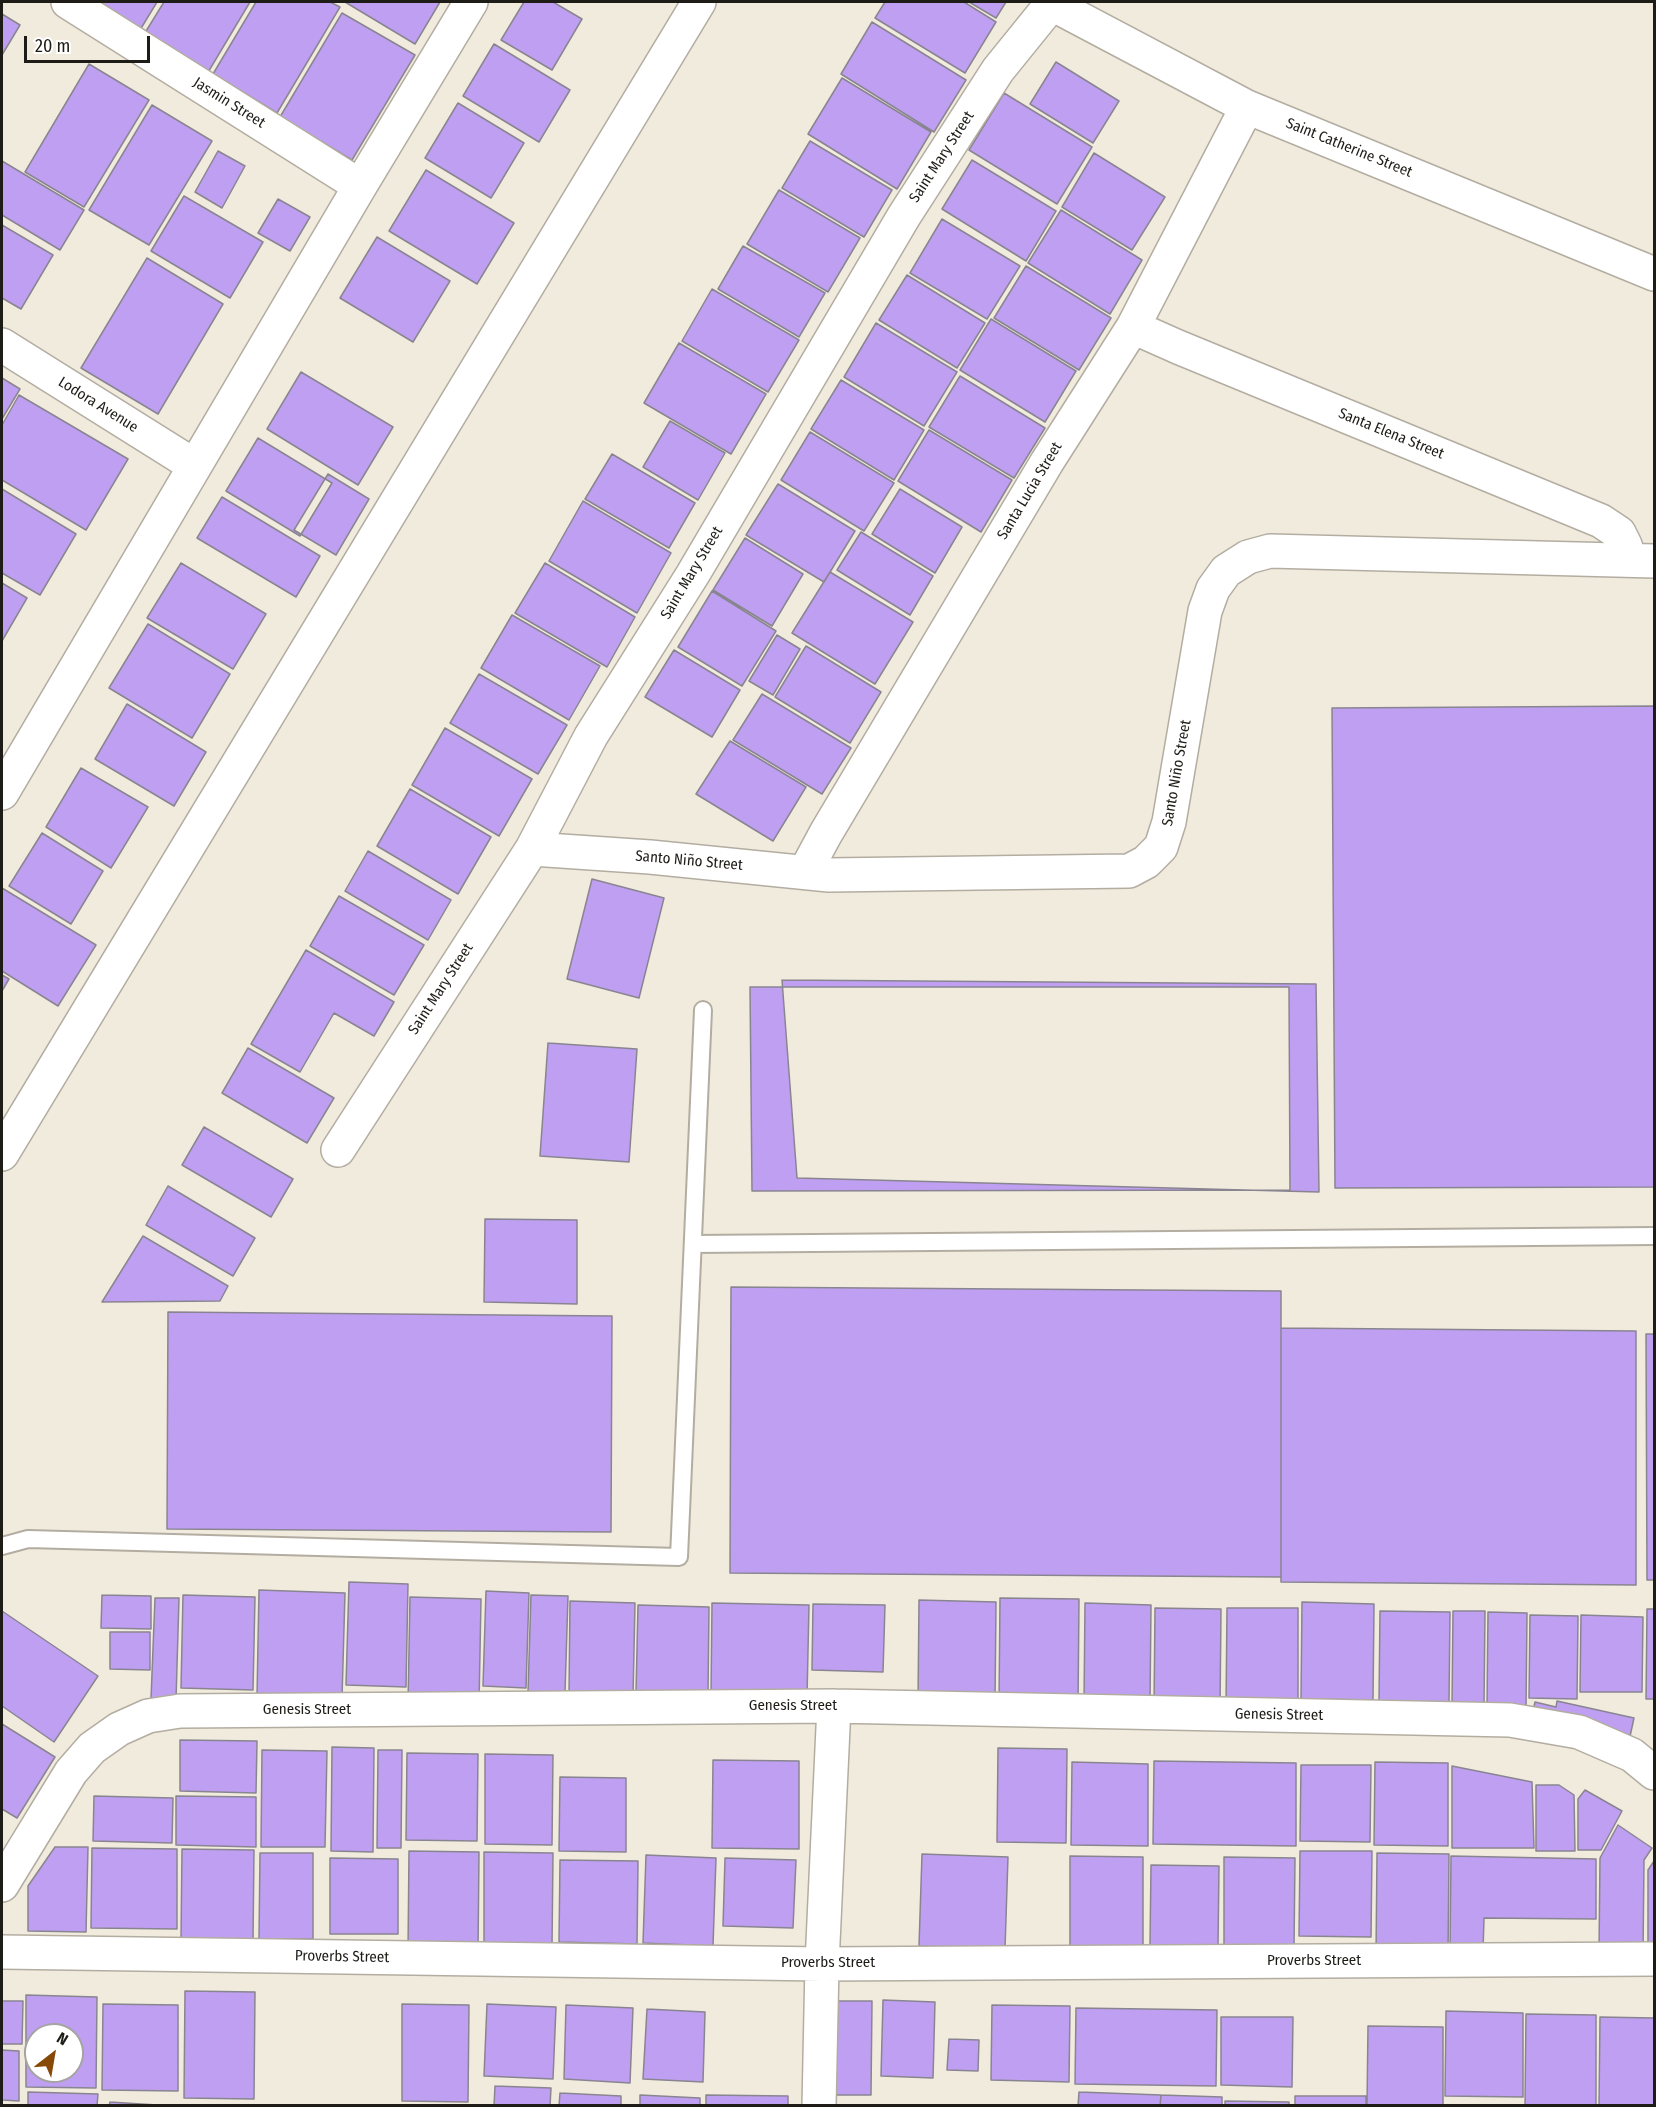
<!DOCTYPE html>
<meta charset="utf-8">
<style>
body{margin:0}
#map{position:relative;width:1656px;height:2107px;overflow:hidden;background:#f1ebde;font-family:"Fira Sans Condensed",sans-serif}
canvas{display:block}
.frame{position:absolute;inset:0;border:3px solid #1e1c17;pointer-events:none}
.north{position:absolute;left:24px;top:2023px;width:60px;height:60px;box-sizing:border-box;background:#fff;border:2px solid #a5a4a2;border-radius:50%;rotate:31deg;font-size:16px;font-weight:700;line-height:24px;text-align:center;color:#1e1c17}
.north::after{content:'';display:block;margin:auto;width:21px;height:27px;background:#864907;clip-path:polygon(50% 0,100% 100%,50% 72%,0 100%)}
.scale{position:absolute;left:24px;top:36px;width:126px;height:27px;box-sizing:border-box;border:3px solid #1e1c17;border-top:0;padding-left:8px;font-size:18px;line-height:21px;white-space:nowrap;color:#1e1c17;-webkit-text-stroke:4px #fff;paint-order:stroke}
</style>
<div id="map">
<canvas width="1656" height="2107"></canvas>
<div class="frame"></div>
<div class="north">N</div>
<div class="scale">20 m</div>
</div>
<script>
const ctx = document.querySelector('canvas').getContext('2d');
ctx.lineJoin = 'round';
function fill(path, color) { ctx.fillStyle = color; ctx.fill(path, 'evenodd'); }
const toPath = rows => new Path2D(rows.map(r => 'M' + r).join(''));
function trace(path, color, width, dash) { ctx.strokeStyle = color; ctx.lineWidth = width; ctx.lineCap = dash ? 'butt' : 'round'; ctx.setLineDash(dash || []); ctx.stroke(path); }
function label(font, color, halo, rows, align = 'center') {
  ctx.font = font + ' "Fira Sans Condensed",sans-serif'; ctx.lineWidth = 4.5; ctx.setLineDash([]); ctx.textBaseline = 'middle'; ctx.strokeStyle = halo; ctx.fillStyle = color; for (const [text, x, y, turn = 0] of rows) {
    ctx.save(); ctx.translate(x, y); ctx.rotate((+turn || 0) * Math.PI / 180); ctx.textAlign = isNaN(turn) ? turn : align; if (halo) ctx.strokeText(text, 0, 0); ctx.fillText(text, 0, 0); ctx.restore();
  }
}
const building = toPath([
 [92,2,157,2,140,30,92,2],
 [164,2,250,2,207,74,143,36,164,2],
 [256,2,330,2,340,7,277,113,213,74,256,2],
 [345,2,440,2,415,44,345,2],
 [524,2,553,2,582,19,552,70,501,40,524,2],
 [885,2,964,2,996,22,965,73,875,18,885,2],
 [969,2,1006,2,996,18,969,2],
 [342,13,415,55,352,160,280,117,342,13],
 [2,14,20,25,2,55,2,14],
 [872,22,966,80,934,132,841,74,872,22],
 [494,44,570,90,539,142,463,96,494,44],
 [1056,62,1119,101,1093,143,1030,104,1056,62],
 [89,64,149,100,84,207,25,172,89,64],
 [842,78,931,132,897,189,808,134,842,78],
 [1004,93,1092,147,1057,204,969,150,1004,93],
 [458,103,524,143,491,198,425,158,458,103],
 [152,105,212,141,149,245,89,210,152,105],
 [810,141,892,190,864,237,782,188,810,141],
 [218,151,245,166,222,208,195,192,218,151],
 [1094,153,1165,197,1132,250,1062,207,1094,153],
 [972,160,1056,211,1026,261,942,209,972,160],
 [2,161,84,210,60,250,2,215,2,161],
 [426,170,514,223,477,284,389,231,426,170],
 [779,190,860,238,828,292,747,244,779,190],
 [184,196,263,242,230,298,151,251,184,196],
 [278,199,310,217,290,251,258,233,278,199],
 [1061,210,1142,260,1110,314,1028,263,1061,210],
 [942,219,1020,266,987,319,910,273,942,219],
 [2,225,53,255,21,309,2,298,2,225],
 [377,237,450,281,413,342,340,298,377,237],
 [743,246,825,293,799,337,718,289,743,246],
 [147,258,223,304,158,414,81,368,147,258],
 [1026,266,1111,318,1079,370,994,318,1026,266],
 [907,275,985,323,957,368,879,320,907,275],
 [712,289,799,340,768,392,682,341,712,289],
 [991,319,1076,371,1045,422,960,370,991,319],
 [876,323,957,372,924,426,844,377,876,323],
 [679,343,766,394,731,454,644,403,679,343],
 [301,372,393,427,358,485,267,429,301,372],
 [960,376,1045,428,1014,478,929,427,960,376],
 [2,378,20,389,2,419,2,378],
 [841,380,924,430,894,480,811,429,841,380],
 [19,395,128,459,86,530,2,480,2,425,19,395],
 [670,421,725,453,698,500,643,467,670,421],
 [929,430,1012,480,981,532,898,481,929,430],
 [810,432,894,483,864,531,781,480,810,432],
 [258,438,332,483,300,536,226,491,258,438],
 [612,454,695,503,669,548,585,499,612,454],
 [328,474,369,499,336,555,294,530,328,474],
 [778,484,855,531,824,582,746,535,778,484],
 [2,489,76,534,40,595,2,573,2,489],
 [900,489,962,527,935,573,872,534,900,489],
 [222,497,320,556,296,597,197,538,222,497],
 [583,501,671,553,637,613,549,561,583,501],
 [861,532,933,576,910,615,837,570,861,532],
 [745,538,803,574,772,626,713,590,745,538],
 [181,563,266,614,233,669,147,618,181,563],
 [545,563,635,617,607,667,515,613,545,563],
 [830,572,913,622,875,684,792,633,830,572],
 [2,583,27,598,2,641,2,583],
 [712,591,776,631,742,686,678,647,712,591],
 [512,615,600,666,569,720,481,668,512,615],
 [148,624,230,674,192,738,109,688,148,624],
 [777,635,800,649,773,695,749,681,777,635],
 [806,646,881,692,850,743,775,697,806,646],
 [674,650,740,690,712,737,645,697,674,650],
 [479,674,567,725,538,774,450,723,479,674],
 [762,694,851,748,822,794,733,740,762,694],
 [127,704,206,752,174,806,95,759,127,704],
 [1654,706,1654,1187,1335,1188,1332,708,1654,706],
 [445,728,532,779,499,836,412,785,445,728],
 [730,741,806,787,773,841,696,794,730,741],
 [81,768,148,807,111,868,46,827,81,768],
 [410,789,491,837,458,894,377,846,410,789],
 [42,833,103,871,71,924,9,886,42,833],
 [368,851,451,900,428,940,345,891,368,851],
 [592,879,664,898,639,998,567,979,592,879],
 [2,888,96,945,58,1006,2,971,2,888],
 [339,896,424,945,394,995,310,946,339,896],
 [306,950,394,1002,374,1036,334,1013,300,1072,251,1044,306,950],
 [2,975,9,979,2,991,2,975],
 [782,980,1316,984,1319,1192,797,1178,782,980],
 [750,987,1289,987,1290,1190,752,1191,750,987],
 [548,1043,637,1049,629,1162,540,1156,548,1043],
 [248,1048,334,1098,307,1143,222,1093,248,1048],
 [204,1127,293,1179,271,1217,182,1165,204,1127],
 [168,1186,255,1238,233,1276,146,1225,168,1186],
 [485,1219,577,1220,577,1304,484,1302,485,1219],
 [143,1236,228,1286,220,1301,102,1302,143,1236],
 [731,1287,1281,1291,1281,1577,730,1573,731,1287],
 [168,1312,612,1316,611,1532,167,1529,168,1312],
 [1281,1328,1636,1331,1636,1585,1281,1582,1281,1328],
 [1646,1334,1654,1334,1654,1580,1647,1580,1646,1334],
 [349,1582,408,1584,406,1687,346,1685,349,1582],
 [259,1590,345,1593,342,1698,257,1696,259,1590],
 [486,1591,529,1593,526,1688,483,1686,486,1591],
 [102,1595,151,1596,151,1629,101,1628,102,1595],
 [183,1595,255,1597,253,1690,181,1688,183,1595],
 [531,1595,568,1596,565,1693,528,1692,531,1595],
 [410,1597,481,1599,479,1705,408,1703,410,1597],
 [155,1598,179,1598,176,1700,151,1699,155,1598],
 [1000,1598,1079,1599,1078,1705,999,1704,1000,1598],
 [919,1600,996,1602,995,1705,918,1703,919,1600],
 [570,1601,635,1603,633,1697,569,1695,570,1601],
 [1302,1602,1374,1604,1373,1700,1301,1699,1302,1602],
 [712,1603,809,1605,807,1697,711,1695,712,1603],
 [1085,1603,1151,1605,1150,1704,1084,1703,1085,1603],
 [813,1604,885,1605,883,1672,812,1670,813,1604],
 [638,1605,709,1607,708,1694,636,1693,638,1605],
 [1155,1608,1221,1609,1220,1710,1154,1709,1155,1608],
 [1227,1608,1298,1608,1298,1708,1226,1707,1227,1608],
 [1647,1609,1654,1609,1654,1699,1646,1699,1647,1609],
 [2,1611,98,1676,54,1742,2,1706,2,1611],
 [1380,1611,1450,1612,1449,1703,1379,1701,1380,1611],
 [1453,1611,1485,1611,1484,1706,1452,1706,1453,1611],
 [1488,1612,1527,1613,1526,1708,1487,1707,1488,1612],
 [1530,1615,1578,1616,1577,1699,1529,1698,1530,1615],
 [1581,1615,1643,1617,1642,1692,1580,1692,1581,1615],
 [110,1632,150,1632,150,1670,110,1669,110,1632],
 [1557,1701,1634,1718,1629,1741,1531,1720,1535,1702,1556,1707,1557,1701],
 [2,1724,55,1757,17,1818,2,1809,2,1724],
 [180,1740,257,1741,256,1793,180,1791,180,1740],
 [332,1747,374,1748,373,1852,331,1851,332,1747],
 [998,1748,1067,1749,1066,1843,997,1842,998,1748],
 [262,1750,327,1751,325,1847,261,1847,262,1750],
 [378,1750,402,1750,401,1848,377,1848,378,1750],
 [407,1753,478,1754,477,1841,406,1840,407,1753],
 [485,1754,553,1755,552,1845,485,1844,485,1754],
 [713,1760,799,1761,799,1849,712,1848,713,1760],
 [1154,1761,1296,1763,1296,1846,1153,1844,1154,1761],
 [1072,1762,1148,1764,1148,1846,1071,1845,1072,1762],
 [1375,1762,1448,1763,1448,1846,1374,1845,1375,1762],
 [1301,1765,1371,1765,1370,1842,1300,1841,1301,1765],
 [1452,1766,1532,1782,1534,1848,1452,1848,1452,1766],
 [560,1777,626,1778,626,1852,559,1851,560,1777],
 [1536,1785,1559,1785,1574,1795,1575,1851,1536,1851,1536,1785],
 [1585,1790,1622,1811,1601,1850,1578,1850,1578,1799,1585,1790],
 [94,1796,173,1798,172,1843,93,1841,94,1796],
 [176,1796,256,1797,256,1847,176,1845,176,1796],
 [1618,1825,1652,1848,1644,1860,1643,1953,1599,1952,1600,1858,1618,1825],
 [55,1847,88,1847,86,1932,28,1931,28,1886,55,1847],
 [92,1848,177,1849,177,1929,91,1928,92,1848],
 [182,1849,254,1850,253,1941,181,1940,182,1849],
 [409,1851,479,1852,478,1952,408,1950,409,1851],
 [1300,1851,1372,1851,1371,1937,1299,1936,1300,1851],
 [484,1852,553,1853,552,1948,484,1946,484,1852],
 [260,1853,313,1853,313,1939,259,1939,260,1853],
 [1377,1853,1449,1854,1448,1956,1376,1955,1377,1853],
 [922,1854,1008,1857,1005,1949,919,1946,922,1854],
 [646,1855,716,1858,713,1946,643,1943,646,1855],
 [1070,1856,1143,1857,1143,1956,1070,1954,1070,1856],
 [1451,1856,1596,1859,1596,1919,1484,1918,1483,1951,1450,1951,1451,1856],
 [1224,1857,1295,1858,1294,1947,1224,1946,1224,1857],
 [330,1858,398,1859,398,1934,330,1934,330,1858],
 [725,1858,796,1860,793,1928,723,1926,725,1858],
 [560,1860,638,1861,637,1944,559,1942,560,1860],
 [1654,1861,1654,1961,1648,1961,1648,1870,1654,1861],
 [1151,1865,1219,1866,1218,1946,1150,1945,1151,1865],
 [185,1991,255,1992,254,2099,184,2098,185,1991],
 [26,1995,97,1997,96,2088,26,2087,26,1995],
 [36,2035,72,2035,72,2071,36,2071,36,2035],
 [883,2000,935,2002,933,2078,881,2076,883,2000],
 [2,2001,23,2001,22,2044,2,2044,2,2001],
 [828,2001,872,2001,871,2095,827,2095,828,2001],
 [103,2004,178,2005,178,2091,102,2090,103,2004],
 [402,2004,469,2005,468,2102,402,2101,402,2004],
 [487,2004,556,2007,553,2079,484,2076,487,2004],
 [566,2005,633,2008,630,2083,564,2079,566,2005],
 [992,2005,1070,2006,1069,2082,991,2080,992,2005],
 [1076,2008,1217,2010,1216,2086,1075,2084,1076,2008],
 [647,2009,705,2012,703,2082,643,2079,647,2009],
 [1446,2011,1523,2013,1523,2097,1445,2096,1446,2011],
 [1526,2014,1596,2015,1596,2106,1525,2106,1526,2014],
 [1221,2017,1293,2017,1292,2087,1221,2085,1221,2017],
 [1600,2017,1654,2018,1654,2106,1599,2106,1600,2017],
 [1368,2026,1443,2027,1443,2106,1367,2106,1368,2026],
 [949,2039,979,2040,978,2071,947,2070,949,2039],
 [2,2050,19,2051,19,2101,2,2100,2,2050],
 [495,2086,551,2088,550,2106,494,2106,495,2086],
 [28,2092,98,2094,97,2106,28,2106,28,2092],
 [1079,2092,1161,2095,1160,2106,1078,2106,1079,2092],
 [560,2093,621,2096,621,2106,559,2106,560,2093],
 [640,2095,700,2098,700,2106,640,2106,640,2095],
 [706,2095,788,2096,788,2106,706,2106,706,2095],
 [1161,2095,1222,2097,1222,2106,1160,2106,1161,2095],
 [1295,2096,1366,2096,1366,2106,1295,2106,1295,2096],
 [1225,2101,1289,2102,1289,2106,1225,2106,1225,2101],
 [110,2102,173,2106,109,2106,110,2102]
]);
const service = toPath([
 [693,1244,1654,1236],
 [2,1546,28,1539,679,1557,703,1010]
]);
const minor = toPath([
 [68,2,360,186],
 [1052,4,1247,107,1654,274],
 [1133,327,1178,347,1601,521,1619,533,1625,545,1630,560],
 [2,345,195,466],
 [2,793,360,186,471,2],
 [532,849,650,857,829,875,1129,871,1146,862,1161,847,1169,822,1205,611,1213,589,1226,571,1248,557,1270,551,1654,561],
 [805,872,826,833,1047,462,1133,327,1247,107],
 [338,1150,532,849,591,736,693,574,904,216,998,70,1053,2],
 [2,1154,699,2],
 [2,1885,71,1772,92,1748,119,1729,148,1716,180,1711,834,1706,1510,1720,1579,1732,1632,1755,1654,1773],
 [2,1952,822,1964,1654,1959],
 [819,2106,822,1964,834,1706]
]);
const streetNames = [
 ["Jasmin Street",229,103,32],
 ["Saint Catherine Street",1349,148,22],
 ["Saint Mary Street",942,157,-57],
 ["Lodora Avenue",98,405,32],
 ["Santa Elena Street",1391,434,22],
 ["Santa Lucia Street",1030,491,-59],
 ["Saint Mary Street",692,573,-59],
 ["Santo Niño Street",1177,773,-80],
 ["Santo Niño Street",689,861,5],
 ["Saint Mary Street",441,989,-57],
 ["Genesis Street",793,1706],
 ["Genesis Street",307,1710],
 ["Genesis Street",1279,1715,1],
 ["Proverbs Street",342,1957,1],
 ["Proverbs Street",1314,1961],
 ["Proverbs Street",828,1963]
];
fill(building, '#bf9ff2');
trace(building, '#898590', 1.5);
trace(service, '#b3ada1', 20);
trace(minor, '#b3ada1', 36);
trace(service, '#fff', 16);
trace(minor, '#fff', 33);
label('15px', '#1e1c17', '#fff', streetNames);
</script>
